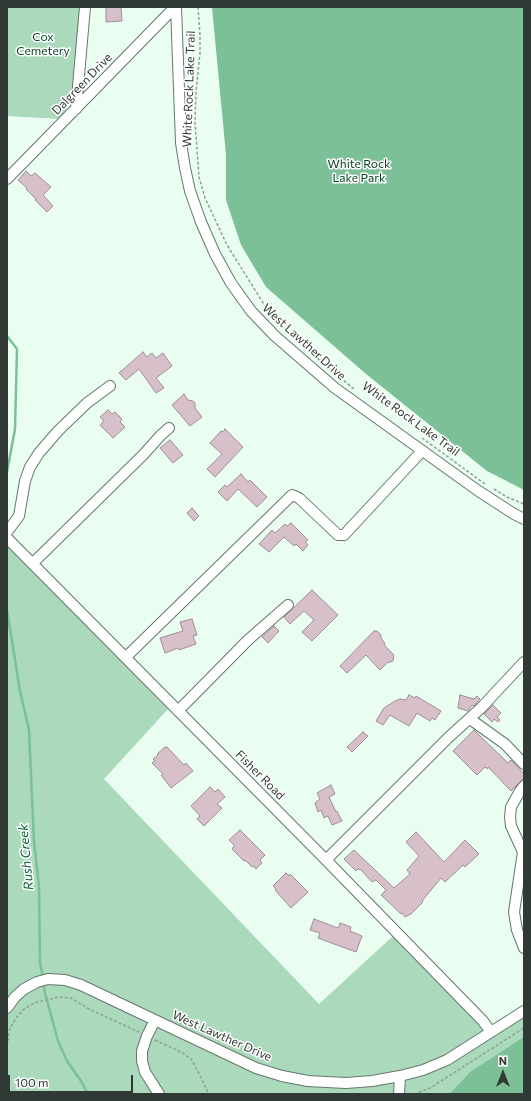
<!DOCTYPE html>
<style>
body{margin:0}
#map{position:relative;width:531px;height:1101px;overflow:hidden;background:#e9fef0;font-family:Commissioner,sans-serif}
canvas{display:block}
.frame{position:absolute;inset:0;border:8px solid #313934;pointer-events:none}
.north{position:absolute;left:483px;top:1053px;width:40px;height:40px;-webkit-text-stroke:3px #fff;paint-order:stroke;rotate:0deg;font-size:11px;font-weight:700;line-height:16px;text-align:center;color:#313934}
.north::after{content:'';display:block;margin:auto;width:14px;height:18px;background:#313934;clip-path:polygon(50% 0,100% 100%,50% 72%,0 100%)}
.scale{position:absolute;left:8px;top:1075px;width:125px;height:18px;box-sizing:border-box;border:2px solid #313934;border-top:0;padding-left:5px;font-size:12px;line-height:14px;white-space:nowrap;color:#313934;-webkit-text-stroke:3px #fff;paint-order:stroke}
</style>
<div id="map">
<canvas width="531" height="1101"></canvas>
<div class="frame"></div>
<div class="north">N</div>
<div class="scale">100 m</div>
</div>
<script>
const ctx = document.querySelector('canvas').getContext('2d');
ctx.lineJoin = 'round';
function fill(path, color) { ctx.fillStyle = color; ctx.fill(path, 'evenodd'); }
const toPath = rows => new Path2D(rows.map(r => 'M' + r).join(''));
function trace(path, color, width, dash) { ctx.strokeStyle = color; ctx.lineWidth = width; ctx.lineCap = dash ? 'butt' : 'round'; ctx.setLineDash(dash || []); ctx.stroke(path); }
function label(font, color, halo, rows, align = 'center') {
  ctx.font = font + ' Commissioner,sans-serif'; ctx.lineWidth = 3; ctx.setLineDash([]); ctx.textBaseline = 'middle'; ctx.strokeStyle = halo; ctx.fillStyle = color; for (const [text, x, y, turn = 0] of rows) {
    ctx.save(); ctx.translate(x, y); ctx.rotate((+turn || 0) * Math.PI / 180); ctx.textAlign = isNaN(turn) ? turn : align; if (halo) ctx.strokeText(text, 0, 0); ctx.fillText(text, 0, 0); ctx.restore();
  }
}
const green = toPath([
 [7,7,82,7,77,91,60,119,7,116],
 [7,545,77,614,168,709,104,779,319,1004,393,936,490,1036,524,1015,524,1094,7,1094,7,1014,12,1006,7,999]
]);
const water = toPath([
 [212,7,524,7,524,490,487,471,366,374,266,287,241,245,226,200,226,155],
 [524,1037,524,1094,450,1094,470,1072]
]);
const stream = toPath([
 [7,336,17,349,15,429,7,472],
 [7,610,20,691,29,730,34,842,39,886,40,963,43,977],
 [43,982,45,993,58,1041,67,1061,81,1081,88,1094]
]);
const building = toPath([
 [106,7,121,7,122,21,106,22,106,7],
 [26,171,31,176,35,173,51,187,43,195,53,206,47,212,35,200,36,199,26,189,27,188,18,180,26,171],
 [143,352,147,357,152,353,156,358,163,353,172,366,156,378,164,388,156,393,139,369,126,380,119,373,143,352],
 [184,394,188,400,193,401,195,403,195,408,202,417,190,426,172,405,184,394],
 [108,410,112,414,115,412,122,419,120,422,125,427,113,438,100,425,104,421,100,417,108,410],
 [225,429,243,447,215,477,207,469,222,454,210,443,221,431,223,432,225,429],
 [170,440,183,455,173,463,160,448,170,440],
 [241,474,248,482,250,480,267,497,257,507,238,489,227,501,218,492,225,485,227,487,241,474],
 [192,508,199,516,194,521,187,513,192,508],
 [291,523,308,540,305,542,308,545,303,551,296,544,294,546,284,537,269,552,259,544,272,530,275,533,285,524,287,526,291,523],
 [312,590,338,615,312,641,302,632,314,620,304,611,290,624,284,617,312,590],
 [192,619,197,635,193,636,196,644,179,650,178,648,165,653,160,638,183,631,180,622,192,619],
 [274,626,279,631,268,643,262,637,274,626],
 [374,631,377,631,381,635,381,638,384,642,385,646,394,655,393,661,387,663,380,670,366,655,347,673,340,666,374,631],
 [409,695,415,698,416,696,441,711,435,720,432,718,430,721,417,713,409,726,390,715,383,725,376,721,384,708,395,701,400,699,406,700,409,695],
 [460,695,474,699,477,696,480,699,474,706,472,705,468,711,458,708,460,695],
 [493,705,501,713,497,717,500,720,498,722,494,719,492,722,484,714,493,705],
 [474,730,508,763,511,760,524,774,524,778,511,791,488,767,487,769,485,767,477,775,453,751,474,730],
 [363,732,368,736,352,752,347,747,363,732],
 [165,747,166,748,167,747,184,765,186,763,193,771,171,788,161,775,163,774,152,763,155,761,153,759,158,755,157,754,165,747],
 [331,785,335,794,329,797,336,812,337,811,342,821,332,825,328,816,324,818,321,810,318,812,315,803,320,799,317,793,331,785],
 [210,787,215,792,218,789,225,797,217,804,222,808,204,826,197,819,200,816,191,806,210,787],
 [240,830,265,855,260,860,262,863,256,869,254,866,252,867,245,860,244,861,232,849,234,846,234,845,229,840,240,830],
 [416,832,444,862,465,840,479,854,465,867,463,865,445,882,441,878,422,901,423,902,411,914,405,917,402,913,401,914,381,895,386,890,376,880,372,882,361,870,358,869,356,871,344,859,354,850,394,888,410,874,407,870,419,856,406,842,416,832],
 [286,873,289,876,290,874,308,892,291,908,275,890,276,889,273,886,286,873],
 [314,919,338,928,340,923,351,927,350,931,362,936,356,952,318,938,320,933,310,930,314,919]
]);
const path = toPath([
 [198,7,200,35,200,53,196,92,195,122,199,177,205,198,227,245,265,306,292,337,355,390],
 [422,438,485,484],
 [494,489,507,497,524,504],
 [155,1040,183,1053,192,1060,209,1094],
 [7,1046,10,1028,16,1018,23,1010,34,1003,59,997,71,998,89,1009,139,1032],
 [414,1094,430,1088,524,1028]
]);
const minor = toPath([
 [176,7,181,143,185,168,190,191,201,222,215,254,231,283,251,311,275,336,335,388,477,490,514,514,524,519],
 [76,109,85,7],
 [7,179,175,7],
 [7,532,19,516,25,481,30,467,39,453,58,431,87,403,110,386],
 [7,538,326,860,483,1021,491,1032],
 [33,563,143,455,161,435,169,428],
 [126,657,292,495,299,498,338,535,344,535,422,451],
 [178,711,248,640,288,605],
 [470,719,505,744,524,764],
 [524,786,520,791,511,807,510,817,511,826,523,852,514,912,517,930,524,948],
 [326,860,449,737,481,708,524,662],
 [7,1008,15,997,24,989,37,982,48,979,65,980,81,985,256,1068,282,1076,308,1081,346,1083,372,1081,400,1076,423,1070,447,1060,524,1011],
 [155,1020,147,1036,142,1051,142,1061,145,1072,159,1094],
 [399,1094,400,1076]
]);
const parkNames = [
 ["Cox",43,37],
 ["Cemetery",43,51],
 ["White Rock",359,164],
 ["Lake Park",359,178]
];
const streetNames = [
 ["Dalgreen Drive",82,84,-46],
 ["White Rock Lake Trail",189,89,-88],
 ["West Lawther Drive",304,342,42],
 ["White Rock Lake Trail",411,419,36],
 ["Fisher Road",260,775,45],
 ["West Lawther Drive",222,1036,24]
];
const waterNames = [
 ["Rush Creek",26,857,-95]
];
fill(green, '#abd9bc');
fill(water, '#7bc097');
trace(stream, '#7bc097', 2.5);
fill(building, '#d7c0ca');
trace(building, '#a18c95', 1);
trace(minor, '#65776b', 12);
trace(path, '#909f95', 1.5, [3, 2]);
trace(minor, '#fff', 10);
label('12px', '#084025', '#fff', parkNames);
label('12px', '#313934', '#fff', streetNames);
label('italic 13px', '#095e38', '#fff', waterNames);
</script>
